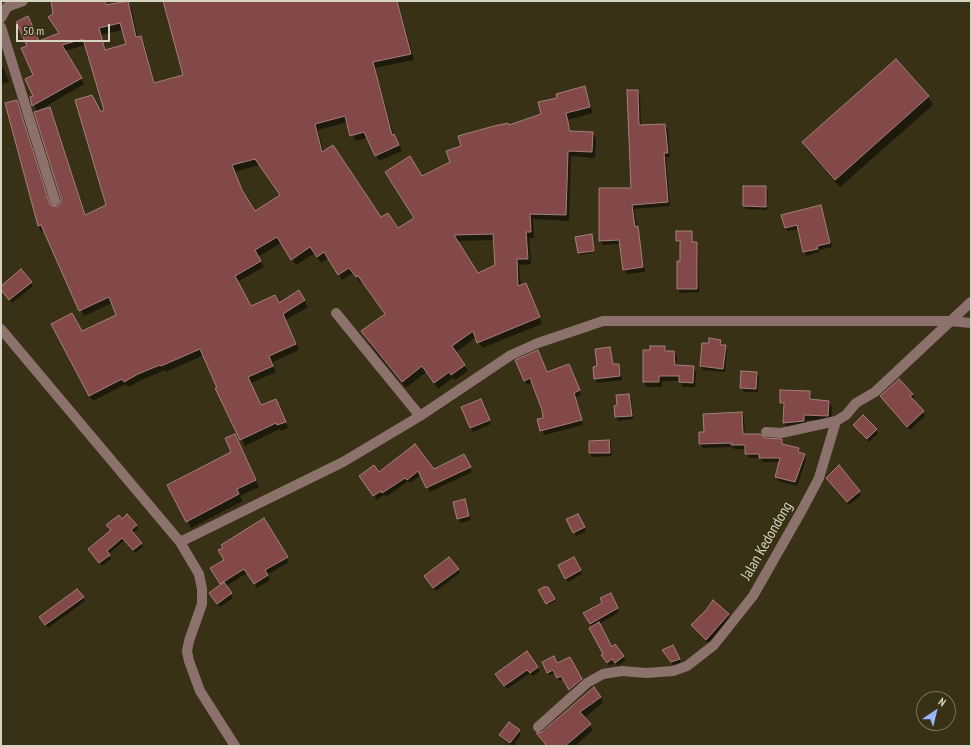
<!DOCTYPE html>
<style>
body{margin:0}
#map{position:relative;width:972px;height:747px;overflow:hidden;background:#393115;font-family:"PT Sans Narrow",sans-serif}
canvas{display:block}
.frame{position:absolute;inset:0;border:2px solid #d7d3c2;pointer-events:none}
.north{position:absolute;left:916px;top:691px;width:40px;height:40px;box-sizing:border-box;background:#393115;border:1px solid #78725a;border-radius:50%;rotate:35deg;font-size:11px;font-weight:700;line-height:16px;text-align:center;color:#d7d3c2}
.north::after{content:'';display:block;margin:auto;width:14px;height:18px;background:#98b5fd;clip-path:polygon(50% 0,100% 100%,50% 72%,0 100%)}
.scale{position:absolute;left:16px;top:24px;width:94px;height:18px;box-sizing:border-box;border:2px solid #d7d3c2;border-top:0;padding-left:5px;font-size:12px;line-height:14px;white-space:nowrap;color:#d7d3c2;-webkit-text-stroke:3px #393115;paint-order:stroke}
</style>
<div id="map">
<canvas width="972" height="747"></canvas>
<div class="frame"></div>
<div class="north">N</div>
<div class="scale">50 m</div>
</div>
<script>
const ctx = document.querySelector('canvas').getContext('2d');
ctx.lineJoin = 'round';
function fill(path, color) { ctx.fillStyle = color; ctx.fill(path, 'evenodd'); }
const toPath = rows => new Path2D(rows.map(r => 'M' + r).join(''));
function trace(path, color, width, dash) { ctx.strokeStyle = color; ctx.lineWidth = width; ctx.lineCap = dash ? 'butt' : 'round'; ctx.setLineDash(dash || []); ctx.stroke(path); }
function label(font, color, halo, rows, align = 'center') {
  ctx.font = font + ' "PT Sans Narrow",sans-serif'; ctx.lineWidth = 3.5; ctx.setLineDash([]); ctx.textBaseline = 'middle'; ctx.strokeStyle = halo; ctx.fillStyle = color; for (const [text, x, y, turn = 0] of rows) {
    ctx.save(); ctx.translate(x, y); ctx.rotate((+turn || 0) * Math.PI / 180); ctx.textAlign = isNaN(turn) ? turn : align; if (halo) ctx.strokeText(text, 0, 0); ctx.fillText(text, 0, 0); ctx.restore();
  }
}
const shadow = toPath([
 [52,1,106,1,107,6,127,1,131,7,138,38,140,37,144,43,155,84,184,76,164,1,398,1,414,60,375,68,394,136,402,151,379,161,368,138,355,141,348,122,318,130,324,153,381,218,397,229,415,218,422,177,451,162,462,146,509,126,542,115,558,99,584,87,593,113,568,120,572,132,592,132,596,139,595,158,571,156,569,221,533,219,534,238,529,238,531,264,519,265,521,286,529,290,542,324,482,348,476,337,455,353,468,371,455,380,453,378,438,389,426,372,406,388,375,351,362,331,386,315,362,282,360,283,354,273,342,280,328,258,321,263,315,253,296,265,281,243,258,257,264,267,237,282,251,307,279,304,298,291,308,307,286,320,299,350,271,363,276,372,251,383,261,406,279,406,288,428,281,431,280,429,245,446,217,389,219,388,204,355,166,372,165,370,142,380,128,387,126,384,93,401,89,395,82,332,117,315,112,303,84,316,44,231,42,232,38,226,16,101,20,107,51,207,58,208,62,203,37,112,31,98,34,97,35,75,28,46,31,24,40,42,60,34],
 [123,30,127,45,106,50,101,35],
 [86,45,105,111,101,113,108,206,86,216,53,114,50,108,38,111,84,84,65,51],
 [259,165,280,196,255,212,244,195,234,172],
 [494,240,496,266,477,275,457,241],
 [896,60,928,97,933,105,840,187,807,150,803,142],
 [3,67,9,82,1,84,1,68],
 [637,91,640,95,641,126,665,125,668,130,670,157,666,157,670,206,634,209,645,272,627,274,624,269,621,244,603,245,600,241,632,189],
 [766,187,768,191,767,210,746,209,744,206],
 [820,206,832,247,819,250,819,252,806,256,799,229,788,231,785,228],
 [691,232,693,243,696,243,698,247,699,292,680,293,678,289,681,245,677,241],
 [592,237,595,252,580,255,576,238],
 [31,283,33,286,12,303,1,289,1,287],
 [720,340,722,346,725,346,727,350,725,372,703,370,701,366,703,344,710,344],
 [665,347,668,352,674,352,677,357,677,366,693,367,696,372,695,387,683,387,680,381,662,381,662,387,647,387,644,382,651,351],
 [610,348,614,365,618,365,620,368,622,380,597,383,594,367,599,367],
 [540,356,547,373,569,365,581,395,576,397,583,425,544,435,538,420,544,419,543,409,533,382,527,385,525,380],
 [756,373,759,377,758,392,744,392,741,388],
 [810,392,813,400,829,402,832,407,831,421,806,420,806,427,787,428,784,422,784,408,781,403],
 [912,394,914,398,912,400,925,416,910,430,884,400],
 [629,395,631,399,633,419,618,421,616,417],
 [482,404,491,424,473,432,462,408],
 [742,413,744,417,745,435,765,439,781,440,784,445,798,449,801,454,804,455,806,459,797,486,779,481,776,477,780,462,763,462,760,458,749,458,746,449,734,449,733,447,703,448,700,444,705,433],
 [854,425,876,430,878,433,869,442],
 [235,435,259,487,240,496,243,501,191,528,187,521,232,452],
 [609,441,611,445,612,456,592,457,590,453],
 [466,460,472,472,430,492,421,475,410,483,408,481,386,497,384,495,377,500,363,481,379,473,434,470],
 [838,466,861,495,849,505,830,482,832,472],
 [465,500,471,520,460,523,454,503],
 [580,518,586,531,576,536,574,532],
 [264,519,289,562,267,575,270,580,257,588,247,573,226,586,233,598,220,607,212,597,222,585,212,569,224,561],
 [122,520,136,526,138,529,132,533,143,547,135,553,125,540,108,554,111,559,102,566,89,549,111,531,108,526],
 [573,558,582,574,568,582,559,566],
 [458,569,460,573,436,591,427,580],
 [547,586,555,601,548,605,540,591],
 [83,598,85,601,48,628,43,621],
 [613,598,619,612,599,624,612,648,615,646,626,660,618,666,615,662,610,666,605,659,592,627,585,613],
 [713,601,731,619,708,643,692,625],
 [675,650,681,663,674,666,666,654],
 [527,653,540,671,533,676,530,673,507,689,499,678],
 [570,658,583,682,572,693,564,679,559,681,555,673,550,675,543,663,557,664],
 [600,697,603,703,584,718,593,730,575,746,547,746,541,739,538,734,543,733],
 [519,731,521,734,513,746,502,739,500,735]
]);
const building = toPath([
 [51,1,105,1,106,5,128,1,136,37,141,36,154,83,183,75,163,1,397,1,411,54,373,62,392,135,394,134,399,145,375,156,364,132,350,136,345,116,315,124,322,152,333,145,381,217,388,213,398,228,414,218,385,172,410,156,422,176,450,162,446,151,461,146,458,136,494,126,508,123,509,125,541,114,538,102,557,98,556,94,585,86,590,107,566,113,570,131,593,132,592,152,568,151,566,215,530,214,531,232,526,232,528,259,517,259,518,286,526,283,540,317,477,343,473,331,452,346,465,365,451,375,449,372,434,383,422,366,402,382,361,331,385,314,358,276,356,277,349,268,338,275,324,252,317,257,310,247,291,260,277,237,255,250,261,261,235,276,251,306,275,295,279,303,299,290,305,300,283,314,296,344,269,356,273,366,248,377,261,405,276,399,286,422,277,425,276,423,240,440,215,388,217,388,200,349,161,366,160,365,138,374,124,382,122,379,89,396,51,324,72,313,82,331,116,315,109,297,79,311,41,225,38,226,5,103,17,100,50,205,57,207,61,203,61,199,34,112,50,107,85,215,106,205,75,100,92,95,101,112,104,110,83,39,62,45,82,78,32,106,30,97,33,96,25,79,33,75,21,48,27,46,16,22,28,16,39,41,59,33,48,17,53,14,51,1],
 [120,23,126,44,105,50,99,28,120,23],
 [255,159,280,195,255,211,242,190,232,165,255,159],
 [493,234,495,265,478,273,454,235,493,234],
 [896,59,929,96,835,180,802,142,896,59],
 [627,90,638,90,639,125,665,124,668,153,664,153,668,202,632,205,635,227,638,226,643,267,623,270,619,240,599,241,599,188,631,188,627,90],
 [743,186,766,186,766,207,743,206,743,186],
 [821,205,830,243,817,246,818,249,803,252,797,225,785,228,781,215,821,205],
 [676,231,692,231,692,242,697,242,697,289,677,289,677,261,680,261,680,241,676,241,676,231],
 [592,234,594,251,578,253,575,237,592,234],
 [21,269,32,282,9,300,1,290,1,286,21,269],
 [709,338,721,340,720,345,726,345,723,369,700,366,702,343,709,343,709,338],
 [650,346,665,346,665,351,674,351,675,365,694,366,693,383,679,382,679,376,659,376,659,382,643,382,643,350,650,350,650,346],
 [610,347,613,364,619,364,620,376,594,379,593,367,597,366,595,349,610,347],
 [538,350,547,372,569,364,580,390,574,393,582,420,540,431,537,419,543,418,542,410,530,378,524,381,515,360,538,350],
 [741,371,757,372,756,389,740,388,741,371],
 [899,379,913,394,910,396,924,411,907,427,880,396,899,379],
 [780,390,810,391,810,399,829,401,828,416,804,415,804,421,783,423,784,403,780,403,780,390],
 [629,394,632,416,615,417,614,406,617,405,616,395,629,394],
 [481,399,490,420,470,428,461,407,481,399],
 [742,412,743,434,760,434,765,438,782,439,782,444,799,448,798,452,805,454,795,482,775,477,780,458,759,458,759,454,745,454,745,445,731,445,731,443,699,444,699,432,704,432,703,414,742,412],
 [863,415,877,429,867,439,853,425,863,415],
 [235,434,256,480,237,489,239,494,186,522,167,485,231,452,225,438,235,434],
 [609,440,610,453,589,453,589,441,609,440],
 [415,444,434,469,464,454,471,467,426,488,418,471,407,480,405,478,382,493,381,491,373,496,359,476,374,465,379,472,415,444],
 [839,465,860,491,847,502,826,478,839,465],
 [465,499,469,516,457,519,453,502,465,499],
 [127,514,137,525,131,530,142,543,133,550,122,538,107,551,110,555,99,563,88,549,111,530,106,525,119,515,122,519,127,514],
 [578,514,585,527,573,533,566,519,578,514],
 [264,518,288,557,265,570,268,575,254,584,244,569,220,584,210,568,224,560,218,550,223,548,221,545,264,518],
 [449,557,459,569,433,588,424,576,449,557],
 [574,557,581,570,565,579,558,565,574,557],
 [224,582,232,593,217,604,209,593,224,582],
 [544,587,548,587,555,599,546,604,538,590,544,587],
 [77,589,84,597,45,625,39,617,77,589],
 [611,593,618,608,590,624,583,613,602,603,600,598,611,593],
 [713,600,729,614,706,640,691,625,706,610,713,600],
 [599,622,612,647,615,644,624,656,615,663,612,659,607,663,601,655,603,654,589,628,599,622],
 [673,645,680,659,671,662,662,650,673,645],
 [527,651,538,667,530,673,527,670,504,686,495,674,527,651],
 [554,656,557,663,570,657,582,679,569,690,561,676,557,678,553,670,547,673,542,662,554,656],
 [594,687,601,697,580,712,591,724,565,746,547,746,536,733,542,732,594,687],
 [509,722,520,730,510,743,499,735,509,722]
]);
const minor = toPath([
 [1,18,7,7,23,1],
 [1,27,55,201],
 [336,313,420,416],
 [1,329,180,542,199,574,202,589,202,604,189,641,187,651,189,661,200,691,235,746],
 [766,432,781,433,836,421],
 [180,542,343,462,420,416,511,355,538,343,603,321,949,321,971,323],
 [538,727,587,683,603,674,622,671,646,673,673,671,687,666,714,645,753,596,802,510,819,478,836,421,846,415,856,403,875,392,971,302]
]);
const streetNames = [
 ["Jalan Kedondong",767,541,-60]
];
fill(shadow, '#0007');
fill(building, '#834949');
trace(building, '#a5807f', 1);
trace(minor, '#8c716d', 10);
label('15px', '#d7d3c2', '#393115', streetNames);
</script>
